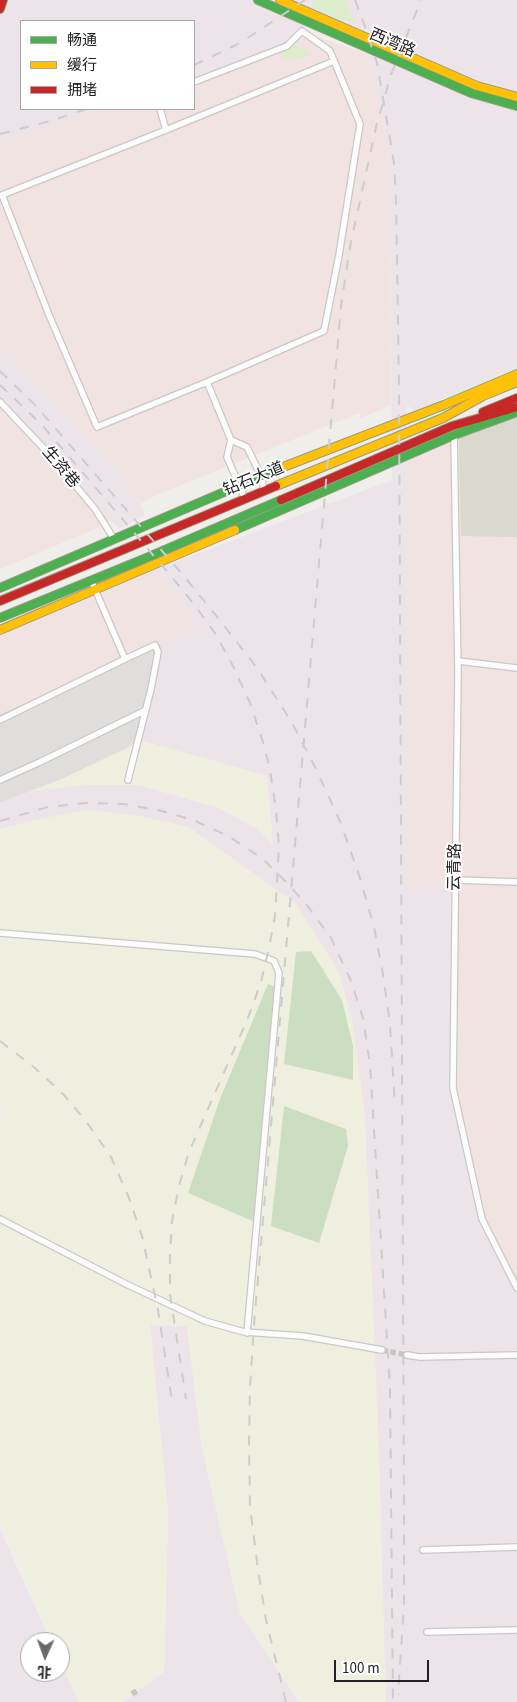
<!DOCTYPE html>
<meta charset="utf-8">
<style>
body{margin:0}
#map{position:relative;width:517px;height:1702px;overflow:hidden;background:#f0eeeb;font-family:"Source Sans 3","Noto Sans SC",sans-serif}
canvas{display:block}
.legend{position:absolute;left:20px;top:20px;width:175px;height:90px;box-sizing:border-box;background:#fff;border:1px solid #a7a7a7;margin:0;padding:6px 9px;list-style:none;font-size:15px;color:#222}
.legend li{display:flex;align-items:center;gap:10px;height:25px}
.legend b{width:25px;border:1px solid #a7a7a7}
.north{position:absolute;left:20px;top:1632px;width:50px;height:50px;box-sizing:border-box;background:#fff;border:1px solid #a7a7a7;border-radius:50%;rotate:182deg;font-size:14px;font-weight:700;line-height:20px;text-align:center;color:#222}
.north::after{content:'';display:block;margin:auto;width:18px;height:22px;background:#6a6968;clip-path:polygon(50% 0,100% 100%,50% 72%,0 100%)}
.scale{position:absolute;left:334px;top:1660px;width:95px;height:22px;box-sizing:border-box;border:2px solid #222;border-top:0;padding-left:6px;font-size:15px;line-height:18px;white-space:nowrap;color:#222;-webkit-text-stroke:4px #fff;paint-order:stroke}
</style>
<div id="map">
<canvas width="517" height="1702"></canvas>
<ul class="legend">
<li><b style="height:6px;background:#4caf50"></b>畅通</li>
<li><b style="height:6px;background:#ffc107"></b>缓行</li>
<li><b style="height:6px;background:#c62828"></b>拥堵</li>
</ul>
<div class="north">北</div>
<div class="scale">100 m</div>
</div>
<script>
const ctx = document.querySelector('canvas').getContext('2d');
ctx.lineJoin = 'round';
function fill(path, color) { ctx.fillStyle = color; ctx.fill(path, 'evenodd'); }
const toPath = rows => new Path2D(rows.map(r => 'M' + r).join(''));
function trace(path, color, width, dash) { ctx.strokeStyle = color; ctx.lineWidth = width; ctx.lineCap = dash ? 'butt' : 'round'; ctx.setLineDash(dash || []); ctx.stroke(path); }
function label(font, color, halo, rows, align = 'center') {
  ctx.font = font + ' "Source Sans 3","Noto Sans SC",sans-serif'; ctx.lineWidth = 4; ctx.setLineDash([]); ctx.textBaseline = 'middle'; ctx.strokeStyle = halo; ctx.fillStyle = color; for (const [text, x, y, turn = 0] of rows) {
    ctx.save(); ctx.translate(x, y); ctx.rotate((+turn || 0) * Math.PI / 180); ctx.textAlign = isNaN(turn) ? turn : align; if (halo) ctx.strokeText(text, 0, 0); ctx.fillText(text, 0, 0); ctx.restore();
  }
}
const residential = toPath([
 [160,643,162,652,142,741,62,779,0,803,0,714]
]);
const commercial = toPath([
 [302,31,368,54,378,95,385,134,390,173,391,405,361,418,359,413,154,496,141,504,99,450,10,355,0,349,0,140,30,134,103,109,194,109,194,77,287,46],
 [0,399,20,418,112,520,98,528,0,569],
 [517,407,517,1288,482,1219,453,1088,455,880,407,890,406,461,454,438,452,426],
 [157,569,198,627,0,714,0,631]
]);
const industrial = toPath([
 [3,0,267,0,307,18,302,31,287,46,194,77,194,21,21,21,21,109,103,109,30,134,0,140,0,9],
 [284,0,517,0,517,367,414,411,407,405,406,461,407,889,456,880,453,1088,482,1219,517,1288,517,1702,386,1702,352,1021,339,973,296,904,188,827,144,817,88,810,35,820,0,829,0,803,31,791,81,785,139,785,219,808,256,828,273,844,267,776,142,741,162,652,160,643,198,627,157,569,392,480,390,173,385,134,378,95,363,36],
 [0,349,10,355,99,450,141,504,145,515,119,529,20,418,0,399],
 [150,1324,187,1326,202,1448,240,1613,299,1702,123,1702,164,1672,168,1514],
 [0,1529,51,1642,30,1642,30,1672,60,1672,60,1661,79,1702,0,1702]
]);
const construction = toPath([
 [517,415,517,537,461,536,459,437]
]);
const farmland = toPath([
 [142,741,267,776,273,845,256,828,219,808,139,785,81,785,31,791,62,779],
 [87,810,144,817,188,827,296,904,339,973,352,1021,365,1115,379,1451,386,1702,299,1702,240,1613,202,1448,187,1326,150,1325,168,1514,164,1672,123,1702,79,1702,60,1658,60,1642,53,1642,0,1520,0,1117,5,1107,0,1105,0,829,35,820]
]);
const grass = toPath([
 [312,0,345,0,356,22,338,19,314,8,311,3],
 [294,43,297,46,309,52,309,56,283,60,281,55,282,53]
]);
const forest = toPath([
 [311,951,342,1000,353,1046,353,1080,284,1064,296,952],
 [268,984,278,988,257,1223,188,1193,220,1099],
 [284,1106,346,1129,348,1146,319,1243,271,1226]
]);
const park = toPath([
 [517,367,517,379,415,425,414,411]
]);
const streetTunnel = toPath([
 [382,1350,407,1355],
 [132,1694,139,1689]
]);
const street = toPath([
 [160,109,166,130,2,195,49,315,97,427,207,382,324,331,339,255,360,124,330,51,302,31,287,46,194,82],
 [166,130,334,61],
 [207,382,231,440,227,457,245,499],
 [0,402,50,455,95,509,114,539],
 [454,435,458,672,453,1088,482,1219,517,1288],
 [231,440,247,447,261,476,264,490],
 [125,659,155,645,158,652,151,689,128,780],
 [458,661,517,668],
 [0,720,125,659,91,580],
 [0,780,40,762,146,710],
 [456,880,517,882],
 [0,933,255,954,274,961,279,973,247,1333],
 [0,1219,128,1285,205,1321,244,1332,303,1336,382,1350],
 [407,1355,420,1357,517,1355],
 [423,1550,517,1547],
 [427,1632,517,1630]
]);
const fast = toPath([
 [258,0,471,93,517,106],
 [235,530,454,435,517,412],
 [0,588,278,469],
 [0,618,146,558,281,500]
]);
const slow = toPath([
 [280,0,477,86,517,97],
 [278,469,444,405,517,374],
 [276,486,443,418,483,396,517,382],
 [0,630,235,530]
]);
const jam = toPath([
 [0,9,3,0],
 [483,412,517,398],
 [281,500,452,426,517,407],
 [0,601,276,486]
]);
const rail = toPath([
 [355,0,362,18,377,63,394,163,396,200,399,388,404,1507,404,1605,398,1695],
 [194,65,240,43,305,0],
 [0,134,54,120,86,109],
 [0,371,36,406,183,575,218,618,257,668,291,721,314,765,340,821,359,875,374,927,383,974,390,1024,395,1107],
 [0,385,42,425,171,576,193,603,215,633,233,666,250,703,263,742,270,770,276,810,279,846,275,916,269,948,261,982,248,1018,189,1152,179,1186,172,1221,170,1255,170,1294,186,1399],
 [0,821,48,807,86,803,123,804,158,810,193,820,228,836,263,859,285,881,306,904,331,938,351,981,363,1018,370,1065,390,1388,393,1702],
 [0,1041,35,1068,64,1095,88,1124,111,1157,129,1198,142,1236,158,1310,172,1401],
 [286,1702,266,1620,257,1562,250,1506,249,1447,250,1388,254,1325,341,306,350,247,376,127,391,75,421,0]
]);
const streetNames = [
 ["西湾路",392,44,23],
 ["生资巷",60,468,50],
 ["钻石大道",254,480,-22],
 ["云青路",456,867,-89]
];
fill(residential, '#dfdedc');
fill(commercial, '#f1e3e1');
fill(industrial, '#ede4e9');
fill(construction, '#d9d9cd');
fill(farmland, '#efefdf');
fill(grass, '#ddeccb');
fill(forest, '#cbdec1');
fill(park, '#daf5da');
trace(streetTunnel, '#c7c5c3', 5.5, [5.5, 3]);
trace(street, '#c9c8c7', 8);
trace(fast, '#999a82', 10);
trace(slow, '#999a82', 10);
trace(jam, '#999a82', 10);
trace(street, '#fdfcfc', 5.5);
trace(fast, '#4caf50', 8);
trace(slow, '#ffc107', 8);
trace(jam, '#c62828', 8);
trace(rail, '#ccc', 2, [10, 10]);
label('16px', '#222', '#fff', streetNames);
</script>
